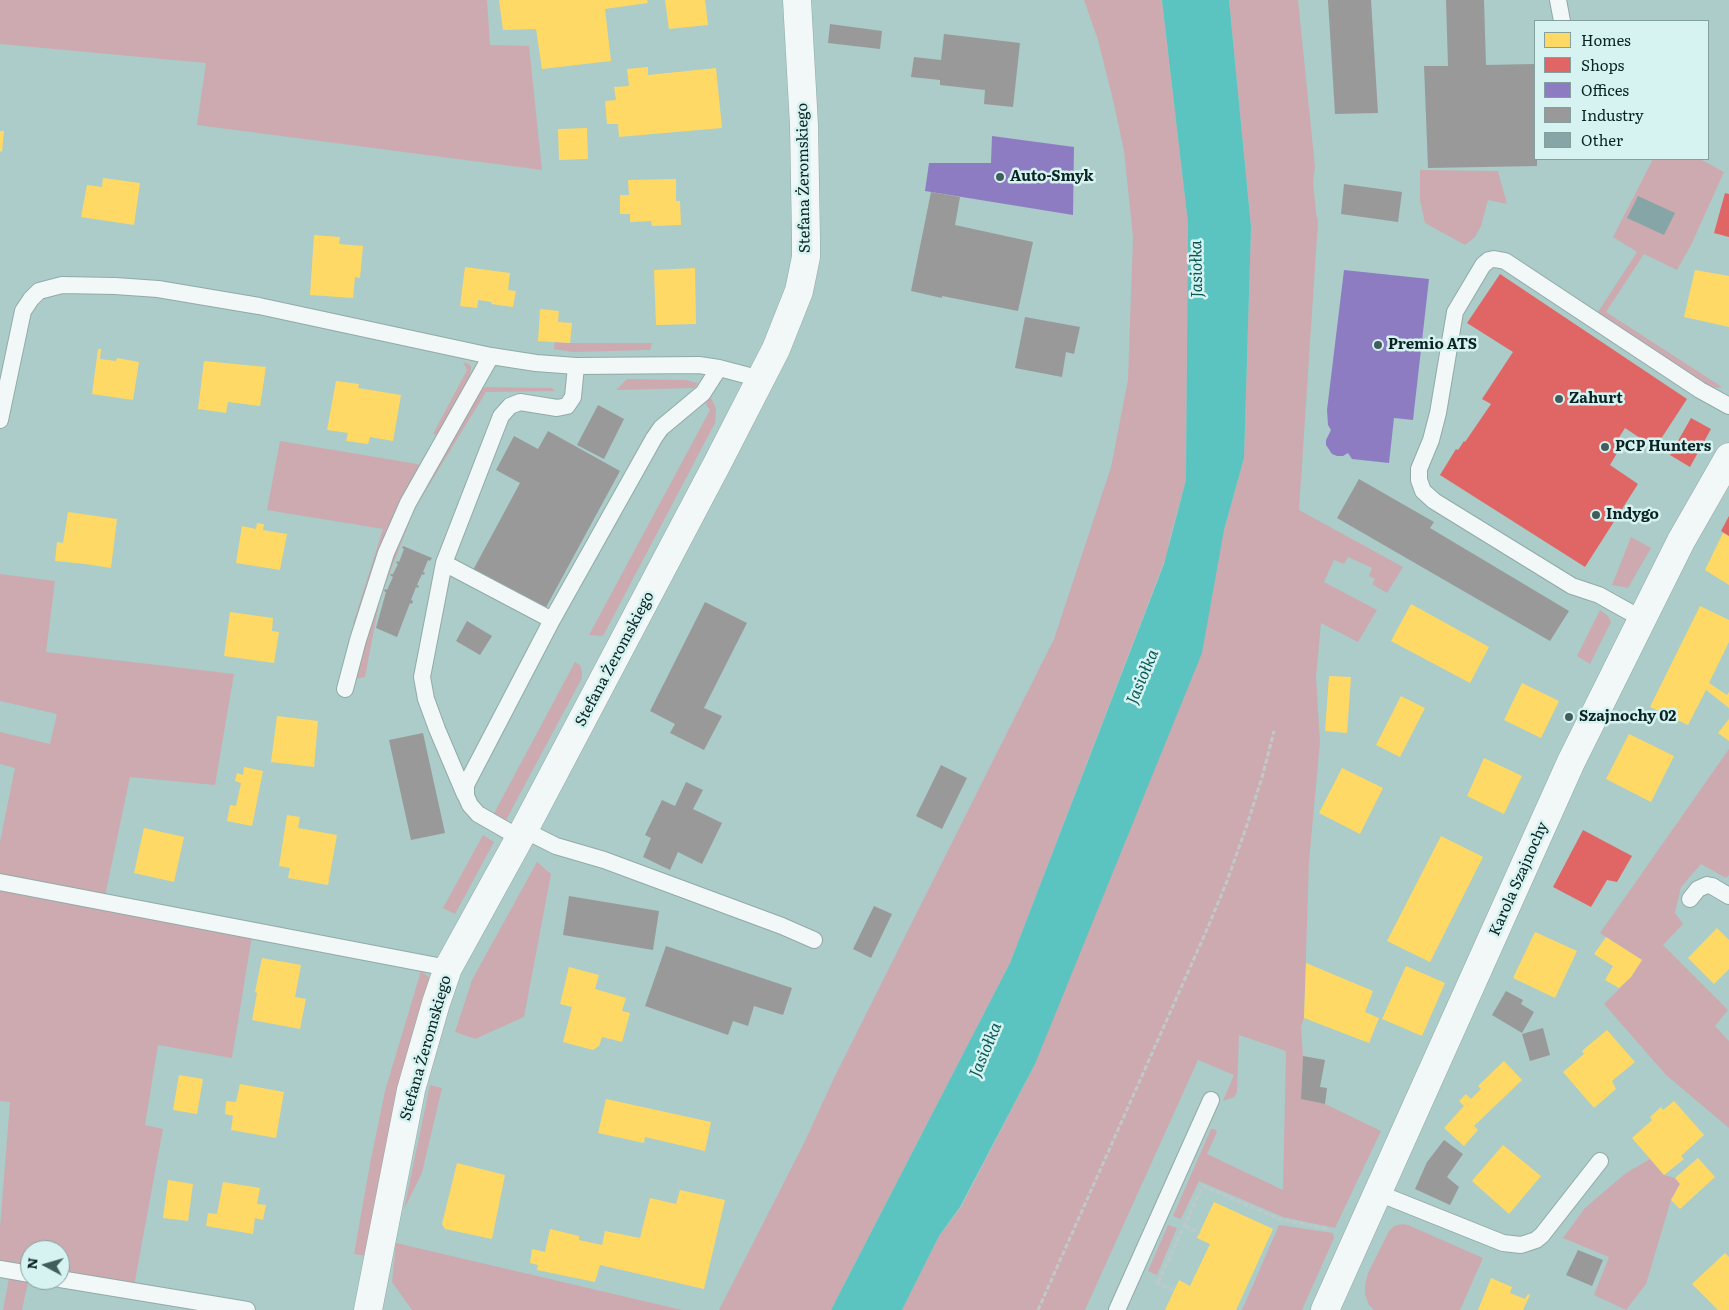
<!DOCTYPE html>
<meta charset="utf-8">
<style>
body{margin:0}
#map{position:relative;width:1729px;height:1310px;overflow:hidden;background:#abccc9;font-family:Literata,serif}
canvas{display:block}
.legend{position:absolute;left:1534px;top:20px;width:175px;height:140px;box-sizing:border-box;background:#d6f3f1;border:1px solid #84a09e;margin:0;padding:6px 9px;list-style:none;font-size:15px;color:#0a2322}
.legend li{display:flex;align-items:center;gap:10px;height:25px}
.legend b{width:25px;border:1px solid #84a09e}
.north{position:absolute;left:20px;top:1240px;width:50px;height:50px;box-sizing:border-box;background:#d6f3f1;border:1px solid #84a09e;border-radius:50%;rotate:276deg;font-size:14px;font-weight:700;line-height:20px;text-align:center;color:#0a2322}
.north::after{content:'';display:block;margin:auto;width:18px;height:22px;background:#425e5c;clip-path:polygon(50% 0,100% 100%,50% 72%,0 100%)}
</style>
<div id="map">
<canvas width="1729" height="1310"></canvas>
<ul class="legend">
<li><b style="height:14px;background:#ffd966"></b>Homes</li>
<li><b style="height:14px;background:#e06666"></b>Shops</li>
<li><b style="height:14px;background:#8e7cc3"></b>Offices</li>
<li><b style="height:14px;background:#999"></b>Industry</li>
<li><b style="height:14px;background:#86a5a7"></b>Other</li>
</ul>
<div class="north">N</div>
</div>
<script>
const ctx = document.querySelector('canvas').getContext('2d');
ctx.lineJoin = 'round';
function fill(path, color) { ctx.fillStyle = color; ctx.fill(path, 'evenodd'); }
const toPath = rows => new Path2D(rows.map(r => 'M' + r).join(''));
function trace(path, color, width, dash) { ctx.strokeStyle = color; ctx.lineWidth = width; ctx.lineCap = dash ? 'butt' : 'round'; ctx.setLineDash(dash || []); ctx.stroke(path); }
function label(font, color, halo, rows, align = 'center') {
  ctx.font = font + ' Literata,serif'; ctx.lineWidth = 5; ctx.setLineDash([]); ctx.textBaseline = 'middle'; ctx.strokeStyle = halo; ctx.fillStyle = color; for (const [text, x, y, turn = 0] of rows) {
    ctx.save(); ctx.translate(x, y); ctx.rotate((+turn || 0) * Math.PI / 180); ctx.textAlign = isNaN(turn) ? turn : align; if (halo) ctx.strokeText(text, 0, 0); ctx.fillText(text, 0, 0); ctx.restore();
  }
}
const green = toPath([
 [0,0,487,0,490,45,529,46,542,170,197,125,206,63,0,44],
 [1084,0,1162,0,1188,223,1186,480,1169,542,1168,552,1010,963,831,1310,719,1310,804,1143,834,1078,1054,639,1111,467,1128,380,1133,237,1124,151,1114,104,1098,40],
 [1229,0,1298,0,1315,167,1313,181,1316,213,1318,221,1299,510,1403,567,1387,593,1372,584,1375,579,1369,576,1372,568,1348,557,1344,564,1334,560,1324,582,1377,610,1358,642,1321,623,1316,677,1320,742,1309,861,1304,1018,1301,1027,1303,1056,1301,1099,1325,1104,1381,1131,1335,1228,1283,1217,1199,1181,1181,1219,1173,1216,1211,1129,1215,1129,1217,1132,1207,1154,1283,1190,1286,1051,1239,1035,1237,1092,1234,1097,1223,1101,1234,1075,1198,1060,1085,1310,902,1310,939,1236,961,1207,1035,1064,1224,530,1244,458,1251,227],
 [1653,159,1700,159,1724,172,1691,245,1677,270,1644,254,1606,312,1722,387,1712,388,1703,385,1596,315,1637,252,1613,237],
 [1420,170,1498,171,1507,204,1488,200,1481,226,1475,237,1465,245,1425,223,1420,200],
 [555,342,570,343,652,343,650,350,573,352,554,349],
 [463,362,469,364,471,367,470,376,438,435,433,434,467,370],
 [627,379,686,380,698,383,694,388,616,390],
 [486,387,552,388,555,391,486,392,415,508,380,598,365,677,356,679,378,597,413,506,478,391],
 [709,394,716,408,715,423,603,636,589,635,710,410,706,405],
 [280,441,417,464,421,466,357,625,353,624,383,529,267,510],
 [1631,537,1651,548,1628,588,1612,585],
 [0,574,55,581,46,652,234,674,215,785,130,777,105,896,0,878,0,842,15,768,0,764,0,732,50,744,57,714,0,701],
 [1600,610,1608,616,1611,622,1590,664,1577,656],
 [575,662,580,665,582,671,582,678,506,820,499,820,492,817],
 [1729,749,1729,875,1726,878,1701,864,1681,887,1675,913,1683,924,1663,945,1728,1010,1715,1026,1729,1041,1729,1128,1666,1075,1604,1004,1631,977,1642,960,1600,933],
 [483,835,494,842,455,914,443,908],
 [537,862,551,874,524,1017,475,1039,455,1032,472,980],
 [0,889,252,936,232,1058,158,1045,145,1125,163,1129,134,1286,60,1273,60,1250,30,1250,30,1268,0,1263,0,1227,10,1102,0,1101],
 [421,971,434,981,366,1256,354,1254,370,1164,385,1091],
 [430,1085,442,1088,422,1173,404,1209],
 [1650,1159,1664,1175,1675,1178,1680,1184,1671,1200,1646,1284,1626,1310,1594,1295,1609,1257,1563,1238,1585,1208,1626,1173],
 [1402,1224,1408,1225,1483,1258,1460,1310,1374,1310,1369,1305,1365,1294,1365,1285,1368,1273,1389,1231,1394,1226],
 [1168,1225,1177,1228,1157,1275,1148,1271],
 [1279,1225,1333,1233,1334,1238,1302,1310,1242,1310],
 [396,1243,682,1310,412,1310,392,1282],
 [9,1278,28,1282,22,1310,3,1310]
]);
const water = toPath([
 [1162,0,1229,0,1251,227,1244,458,1224,530,1202,653,1035,1064,960,1207,939,1236,902,1310,831,1310,1010,963,1164,564,1186,480,1188,223]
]);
const homes = toPath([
 [499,0,647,0,648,3,605,9,611,61,542,69,536,29,503,30],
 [665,0,705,0,708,25,669,29],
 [648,67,648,75,716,68,722,128,619,137,618,124,607,124,605,101,616,100,614,87,629,86,627,69],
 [587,128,588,159,559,160,558,129],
 [0,131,4,131,2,152,0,151],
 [103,178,140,183,134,225,81,217,87,185,102,187],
 [676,179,676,201,680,201,681,225,652,226,651,221,630,222,630,214,620,214,620,195,629,195,628,180],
 [314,235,340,237,339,244,363,246,360,278,355,277,353,298,310,295],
 [465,267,510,273,508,290,516,291,513,307,491,304,492,302,478,300,477,308,460,306],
 [695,268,696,324,656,325,654,270],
 [1695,270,1729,276,1729,327,1684,317],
 [540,309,559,311,558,322,572,323,570,343,538,341],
 [98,349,101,349,100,359,116,361,117,358,139,362,133,400,92,394],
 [204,361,266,367,260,406,228,402,226,413,198,409],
 [336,381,359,384,358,388,401,395,393,441,370,437,368,444,346,441,348,433,327,430],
 [68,512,117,519,111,568,85,564,55,561,57,542,63,543],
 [257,523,264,524,263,530,287,534,280,570,236,563,242,526,256,529],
 [1723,533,1729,536,1729,585,1705,570],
 [1411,604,1489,647,1470,683,1391,641],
 [1700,606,1729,620,1729,642,1709,683,1727,695,1729,692,1729,708,1706,690,1688,725,1667,715,1664,721,1656,717,1659,711,1650,707],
 [230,612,273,618,272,631,279,632,274,663,224,656],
 [1329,676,1351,677,1347,733,1325,731],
 [1522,683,1559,701,1541,738,1504,720],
 [1401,696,1425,708,1400,757,1376,745],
 [277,716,318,721,314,767,271,762],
 [1729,719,1729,741,1718,733],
 [1629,734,1674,756,1651,802,1606,779],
 [1484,758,1522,776,1504,814,1467,796],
 [244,767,263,771,252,826,227,821,230,805,236,806,241,783,235,781,237,773,243,775],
 [1342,768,1383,788,1360,834,1319,813],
 [287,815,300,817,298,828,337,835,328,885,288,878,290,868,279,866],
 [144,828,184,837,174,882,134,873],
 [1441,836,1483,857,1430,962,1387,941],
 [1717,928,1729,940,1729,969,1714,984,1688,958],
 [1535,932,1577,951,1555,998,1513,978],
 [1606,937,1642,960,1631,977,1619,988,1605,980,1613,966,1594,954],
 [262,958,301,965,295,997,306,999,300,1029,252,1020,257,993,255,992],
 [1306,963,1373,991,1365,1012,1379,1018,1369,1043,1304,1018],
 [1406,966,1445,983,1422,1036,1382,1019],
 [569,967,599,975,595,989,626,998,622,1011,630,1013,622,1042,602,1037,599,1046,593,1050,563,1042,572,1007,560,1004],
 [1607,1030,1635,1062,1612,1081,1616,1089,1594,1108,1563,1072,1584,1054,1582,1051],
 [1504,1061,1522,1080,1474,1126,1478,1130,1464,1146,1444,1128,1464,1106,1459,1101,1466,1094,1471,1099,1481,1089,1478,1086],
 [179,1075,203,1079,197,1114,173,1110],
 [240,1084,284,1092,276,1138,231,1130,233,1116,225,1114,226,1101,236,1102],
 [606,1099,711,1122,705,1151,645,1137,644,1143,598,1133],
 [1674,1101,1704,1135,1681,1156,1684,1159,1664,1175,1632,1138,1652,1120,1650,1117,1661,1107,1663,1110],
 [1503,1145,1541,1176,1509,1214,1472,1181],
 [1698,1158,1715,1177,1680,1209,1671,1200,1680,1184,1675,1178],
 [457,1163,505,1175,492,1239,445,1229,442,1224],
 [168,1180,193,1184,188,1221,163,1218],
 [223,1182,260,1188,257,1204,266,1205,263,1220,255,1218,253,1234,206,1226,208,1213,217,1214],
 [680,1190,725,1200,704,1289,600,1265,595,1282,537,1270,538,1265,530,1263,532,1249,545,1252,550,1229,579,1236,579,1240,602,1245,605,1231,640,1238,650,1198,676,1204],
 [1214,1202,1273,1229,1236,1310,1165,1310,1179,1280,1190,1286,1210,1244,1197,1238],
 [1725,1253,1729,1257,1729,1310,1718,1310,1692,1284],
 [1491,1278,1512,1287,1510,1293,1525,1299,1528,1294,1530,1295,1523,1310,1478,1310]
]);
const shops = toPath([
 [1725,193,1729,194,1729,237,1714,233],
 [1500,274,1687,399,1655,448,1625,428,1615,444,1620,448,1610,465,1638,484,1585,567,1440,475,1456,449,1458,450,1464,441,1465,442,1491,404,1482,399,1513,352,1467,323],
 [1691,418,1711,429,1690,467,1670,455],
 [1729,516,1729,536,1721,531],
 [1583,830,1632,856,1617,882,1607,880,1591,907,1553,887]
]);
const offices = toPath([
 [992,136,1074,147,1073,215,925,191,929,163,991,163],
 [1344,270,1429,279,1413,420,1394,418,1389,463,1352,459,1348,453,1343,456,1337,456,1332,454,1326,445,1326,440,1331,430,1328,425,1327,410]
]);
const industry = toPath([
 [1328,0,1371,0,1378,113,1335,114],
 [1446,0,1484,0,1486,65,1534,64,1535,159,1537,159,1537,166,1428,168,1424,66,1448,66],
 [830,24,882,31,880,49,828,43],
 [944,34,1020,43,1013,107,984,104,985,90,940,85,940,80,911,77,914,57,941,60],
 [1344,184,1402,192,1398,222,1341,214],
 [931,192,960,197,955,225,1033,242,1018,311,942,296,942,298,911,291],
 [1025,317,1080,327,1074,354,1066,352,1062,377,1015,368],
 [598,405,624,419,604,459,577,445],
 [548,431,620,471,544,611,472,572,520,483,496,470,514,436,538,449],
 [1359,479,1434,522,1430,528,1569,611,1550,641,1337,518],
 [403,546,432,558,430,561,428,560,423,572,425,573,424,575,422,574,417,585,419,586,418,588,416,587,411,600,413,601,412,604,410,603,397,637,376,628,386,592,384,591,385,589,387,590,393,577,390,575,391,574,393,574,398,564,396,563,397,561,399,562,404,549,402,548],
 [705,602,747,623,704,708,722,716,704,750,670,733,675,724,650,711],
 [467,621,492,636,480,655,456,641],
 [423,733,445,833,411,840,389,740],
 [941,765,967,778,942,829,916,816],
 [686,782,703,790,693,809,722,823,702,864,678,852,670,870,643,857,651,838,645,835,662,800,675,806],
 [569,896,659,911,653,950,563,935],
 [874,906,892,914,871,958,853,949],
 [666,946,792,988,783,1015,754,1006,748,1026,733,1021,728,1035,645,1006],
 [1506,991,1523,1000,1521,1004,1534,1012,1522,1033,1492,1015],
 [1543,1028,1550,1055,1530,1061,1522,1034],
 [1303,1056,1325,1060,1320,1087,1327,1088,1325,1104,1301,1099],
 [1444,1140,1463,1154,1447,1177,1459,1187,1450,1205,1415,1189,1427,1162],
 [1578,1250,1603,1260,1592,1286,1566,1275]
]);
const building = toPath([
 [1638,196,1675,213,1664,235,1627,218]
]);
const path = toPath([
 [1185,1226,1200,1233],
 [1156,1282,1174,1291],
 [1158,1282,1203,1186,1279,1219,1328,1229],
 [1038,1310,1208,927,1227,881,1247,825,1263,774,1274,731]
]);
const service = toPath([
 [1558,0,1562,21],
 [576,366,573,397,567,406,557,408,520,402,510,406,501,416,444,563,552,620,654,438,661,428,703,393,719,368],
 [0,420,23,311,31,299,39,291,62,285,115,286,158,289,259,306,491,356,536,363,576,366,699,365,719,368,761,379],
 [444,563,422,677,426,699,437,729,465,795],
 [1642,619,1599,595,1572,586,1434,501,1423,491,1419,480,1419,469,1431,440,1438,413,1455,312,1483,265,1489,260,1494,259,1505,261,1700,390,1729,406],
 [345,689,358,640,386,553,408,503,491,356],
 [524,830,556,846,604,860,782,926,814,940],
 [520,838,478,814,470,805,466,796,466,785,552,620],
 [0,882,448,968],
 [1690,899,1698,889,1707,885,1712,886,1729,896],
 [1378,1193,1503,1243,1521,1245,1536,1240,1542,1235,1600,1161],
 [0,1269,30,1274],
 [60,1279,247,1310],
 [1117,1310,1211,1100]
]);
const minor = toPath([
 [368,1310,411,1090,436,1003,448,968,524,830,717,464,776,349,799,291,806,257,806,239,804,125,797,0],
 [1325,1310,1571,762,1681,541,1729,457]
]);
const markers = [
 [1000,177,5,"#425e5c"],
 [1378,345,5,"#425e5c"],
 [1559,399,5,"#425e5c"],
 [1605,447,5,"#425e5c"],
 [1596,515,5,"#425e5c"],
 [1569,717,5,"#425e5c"]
];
const poiNames = [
 ["Auto-Smyk",1010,177],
 ["Premio ATS",1388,345],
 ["Zahurt",1569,399],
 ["PCP Hunters",1615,447],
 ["Indygo",1606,515],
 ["Szajnochy 02",1579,717]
];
const streetNames = [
 ["Stefana Żeromskiego",804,178,-91],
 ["Stefana Żeromskiego",615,659,-62],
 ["Karola Szajnochy",1519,879,-66],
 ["Stefana Żeromskiego",426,1048,-74]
];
const waterNames = [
 ["Jasiołka",1197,269,-91],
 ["Jasiołka",1143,677,-67],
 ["Jasiołka",986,1050,-67]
];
fill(green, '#cdaab0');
fill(water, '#5bc4c0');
fill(homes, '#ffd966');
fill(shops, '#e06666');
fill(offices, '#8e7cc3');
fill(industry, '#999');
fill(building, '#86a5a7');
trace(service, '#91aaa8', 18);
trace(minor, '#91aaa8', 29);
trace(path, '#c0c9c9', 3, [5, 2.5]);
trace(service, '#f2f7f7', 16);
trace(minor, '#f2f7f7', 28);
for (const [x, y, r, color] of markers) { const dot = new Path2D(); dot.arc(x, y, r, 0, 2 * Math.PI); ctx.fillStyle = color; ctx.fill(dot); trace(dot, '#d6f3f1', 2); }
label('bold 15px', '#0a2322', '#d6f3f1', poiNames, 'left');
label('15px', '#0a2322', '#d6f3f1', streetNames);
label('italic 16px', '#085755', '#d6f3f1', waterNames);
</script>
